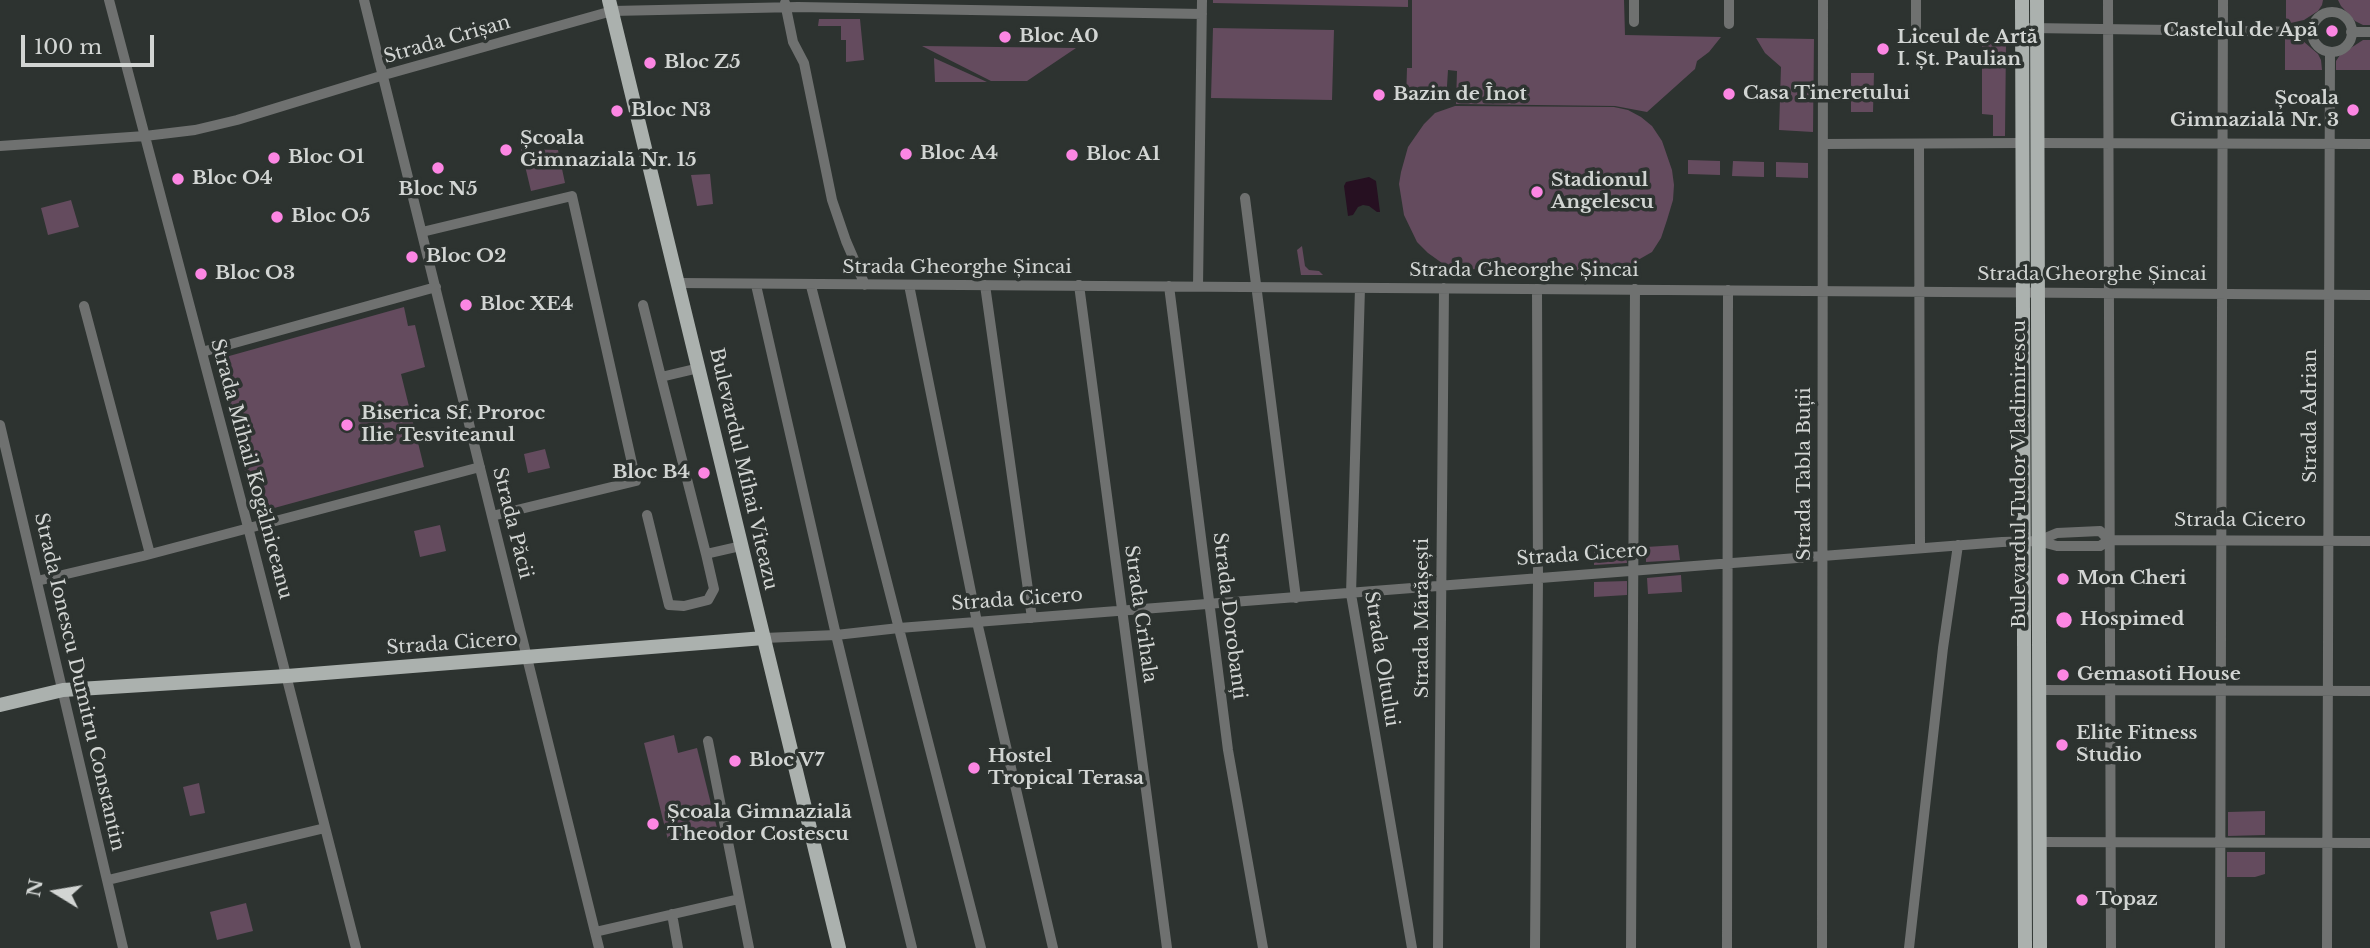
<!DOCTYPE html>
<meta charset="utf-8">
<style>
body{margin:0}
#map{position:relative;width:2370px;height:948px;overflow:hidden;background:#2d3330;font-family:"Libre Baskerville",serif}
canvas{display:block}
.north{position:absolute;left:21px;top:857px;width:70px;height:70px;-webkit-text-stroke:5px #2d3330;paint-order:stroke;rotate:281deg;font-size:19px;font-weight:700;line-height:28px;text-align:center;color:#d2d5d3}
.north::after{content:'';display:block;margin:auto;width:24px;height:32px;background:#d2d5d3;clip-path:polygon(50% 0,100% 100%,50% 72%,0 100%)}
.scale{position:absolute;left:21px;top:35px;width:133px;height:32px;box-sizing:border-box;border:4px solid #d2d5d3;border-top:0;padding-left:9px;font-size:21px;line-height:24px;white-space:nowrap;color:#d2d5d3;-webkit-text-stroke:5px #2d3330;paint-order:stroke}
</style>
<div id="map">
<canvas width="2370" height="948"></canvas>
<div class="north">N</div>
<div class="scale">100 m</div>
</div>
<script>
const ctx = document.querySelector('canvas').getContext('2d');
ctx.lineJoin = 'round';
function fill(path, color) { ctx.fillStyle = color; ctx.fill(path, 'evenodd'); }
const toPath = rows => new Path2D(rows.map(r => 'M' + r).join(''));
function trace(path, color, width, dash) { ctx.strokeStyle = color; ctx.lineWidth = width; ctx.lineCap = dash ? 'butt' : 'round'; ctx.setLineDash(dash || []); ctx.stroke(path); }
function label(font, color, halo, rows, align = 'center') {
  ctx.font = font + ' "Libre Baskerville",serif'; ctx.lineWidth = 7; ctx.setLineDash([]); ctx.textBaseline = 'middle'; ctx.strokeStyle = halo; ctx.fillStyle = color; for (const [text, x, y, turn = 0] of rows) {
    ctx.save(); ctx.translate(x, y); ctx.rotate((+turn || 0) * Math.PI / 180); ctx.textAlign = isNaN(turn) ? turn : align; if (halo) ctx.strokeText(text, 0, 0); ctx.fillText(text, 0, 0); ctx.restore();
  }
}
const green = toPath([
 [1213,0,1408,0,1408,7,1213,3],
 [1412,0,1624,0,1625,35,1721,37,1709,52,1697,61,1695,69,1647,112,1615,106,1456,104,1457,71,1448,70,1446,102,1406,101,1407,68,1412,68],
 [2286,0,2323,0,2322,5,2318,11,2304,20,2286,24],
 [2338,0,2370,0,2370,25,2363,25,2355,21,2341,6],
 [819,19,860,19,864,60,846,62,846,40,841,40,841,26,818,26],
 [1213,28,1334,30,1332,100,1211,98],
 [1756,38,1814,39,1813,132,1779,130,1781,67,1765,53],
 [2285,38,2303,41,2318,54,2321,60,2322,70,2285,70],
 [2363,40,2370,40,2370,70,2336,70,2336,61,2340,55],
 [1982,42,2006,42,2005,136,1993,136,1993,115,1982,114],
 [922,46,1076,48,1027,81,991,81],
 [934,58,987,82,935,82],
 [1851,73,1874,73,1873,112,1851,112],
 [1455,106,1614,107,1628,110,1641,117,1652,126,1662,141,1672,170,1674,185,1673,200,1667,220,1661,238,1652,252,1624,268,1608,271,1461,269,1442,263,1428,253,1417,242,1404,215,1399,184,1401,172,1408,147,1424,124,1435,113],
 [521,149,558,150,565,183,531,191],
 [1688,160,1720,161,1720,175,1688,174],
 [1733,161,1764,162,1764,177,1732,176],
 [1776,162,1808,163,1808,178,1776,177],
 [710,174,713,204,697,206,691,175],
 [71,200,79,227,48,235,41,208],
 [1302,246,1305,266,1309,270,1319,271,1323,275,1301,275,1297,250],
 [404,307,408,326,415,325,425,367,401,374,424,467,256,513,215,360],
 [545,449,550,468,528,473,524,454],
 [440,525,446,551,420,557,414,531],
 [1678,545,1680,560,1646,562,1646,547],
 [1626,546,1627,563,1594,565,1594,548],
 [1681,575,1682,592,1648,594,1647,578],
 [1627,581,1627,595,1594,597,1594,582],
 [674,735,678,753,697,748,717,828,668,840,644,743],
 [199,783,205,813,190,816,183,787],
 [2265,811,2265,835,2228,836,2228,812],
 [2227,852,2265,852,2265,874,2255,877,2227,877],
 [246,903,253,931,217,940,210,912]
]);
const water = toPath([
 [1369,177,1376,181,1380,212,1377,212,1369,206,1363,205,1358,207,1353,215,1348,216,1344,186,1346,182]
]);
const minor = toPath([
 [109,0,248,527,356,948],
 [364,0,599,948],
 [1729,0,1729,24],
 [2108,0,2111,948],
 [785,3,793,42,804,63,832,200,846,241,865,285],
 '2312 32a20 20 0 1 1 40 0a20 20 0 1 1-40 0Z',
 [1634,22,1634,0],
 [1916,27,1916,0],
 [2031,28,2312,32],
 [2351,32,2370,32],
 [2037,143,2370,144],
 [1823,144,2022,143],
 [1919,144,1920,548],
 [0,146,145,136,195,130,237,120,384,75,612,11,798,7,1202,14],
 [1245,198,1296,598],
 [422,232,572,196,636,481,492,516],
 [679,283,2370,295],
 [756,285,836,635,912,948],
 [909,285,977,622,1053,948],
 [985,285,1032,618],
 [1079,285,1167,948],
 [811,286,981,948],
 [1169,286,1228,750,1263,948],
 [1198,286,1202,0],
 [1360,288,1351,594,1412,948],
 [643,305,661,377,699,368],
 [84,306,150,554],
 [202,352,436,287],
 [661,377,706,554,741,546],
 [0,425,123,948],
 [647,515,669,605,684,606,708,600,714,589,706,554],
 [2038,541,2057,533,2100,531,2109,540],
 [37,581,143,556,480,467],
 [764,638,836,635,899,628,2002,542,2038,541,2057,546,2100,546,2109,540,2370,541],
 [2039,690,2370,691],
 [708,741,749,948],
 [2040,842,2370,843],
 [108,880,325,828],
 [672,914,678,948],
 [595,932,739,899],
 [1438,948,1444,288],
 [1535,948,1538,578,1537,289],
 [1631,948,1635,289],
 [1727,948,1728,290],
 [1822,948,1823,0],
 [1909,948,1943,648,1958,545],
 [2220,948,2223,0],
 [2327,948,2330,52]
]);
const major = toPath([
 [609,0,839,948],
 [2022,0,2025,948],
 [2037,0,2040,948],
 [0,705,63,690,287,676,764,638]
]);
const markers = [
 [2332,31,7,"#fc86e3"],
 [1005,37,7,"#fc86e3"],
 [1883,49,7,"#fc86e3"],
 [650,63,7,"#fc86e3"],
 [1729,94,7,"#fc86e3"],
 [1379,95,7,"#fc86e3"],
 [2353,110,7,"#fc86e3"],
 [617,111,7,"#fc86e3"],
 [506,150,7,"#fc86e3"],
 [906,154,7,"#fc86e3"],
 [1072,155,7,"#fc86e3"],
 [274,158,7,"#fc86e3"],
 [438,168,7,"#fc86e3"],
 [178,179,7,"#fc86e3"],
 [1537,192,7,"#fc86e3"],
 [277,217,7,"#fc86e3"],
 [412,257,7,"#fc86e3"],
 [201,274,7,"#fc86e3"],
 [466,305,7,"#fc86e3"],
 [347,425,7,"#fc86e3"],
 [704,473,7,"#fc86e3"],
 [2063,579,7,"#fc86e3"],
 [2064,620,9,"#fc86e3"],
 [2063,675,7,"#fc86e3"],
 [2062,745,7,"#fc86e3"],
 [735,761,7,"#fc86e3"],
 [974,768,7,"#fc86e3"],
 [653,824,7,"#fc86e3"],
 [2082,900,7,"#fc86e3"]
];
const poiNames = [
 ["Castelul de Apă",2318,31,"right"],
 ["Bloc A0",1019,37],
 ["Liceul de Artă",1897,38],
 ["I. Șt. Paulian",1897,60],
 ["Bloc Z5",664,63],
 ["Casa Tineretului",1743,94],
 ["Bazin de Înot",1393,95],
 ["Școala",2339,99,"right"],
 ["Gimnazială Nr. 3",2339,121,"right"],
 ["Bloc N3",631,111],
 ["Școala",520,139],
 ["Gimnazială Nr. 15",520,161],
 ["Bloc A4",920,154],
 ["Bloc A1",1086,155],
 ["Bloc O1",288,158],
 ["Bloc O4",192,179],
 ["Stadionul",1551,181],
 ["Angelescu",1551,203],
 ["Bloc N5",438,190,"center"],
 ["Bloc O5",291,217],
 ["Bloc O2",426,257],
 ["Bloc O3",215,274],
 ["Bloc XE4",480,305],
 ["Biserica Sf. Proroc",361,414],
 ["Ilie Tesviteanul",361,436],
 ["Bloc B4",690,473,"right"],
 ["Mon Cheri",2077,579],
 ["Hospimed",2080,620],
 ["Gemasoti House",2077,675],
 ["Elite Fitness",2076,734],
 ["Studio",2076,756],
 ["Hostel",988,757],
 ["Tropical Terasa",988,779],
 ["Bloc V7",749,761],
 ["Școala Gimnazială",667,813],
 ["Theodor Costescu",667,835],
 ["Topaz",2096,900]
];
const streetNames = [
 ["Strada Crișan",447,40,-16],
 ["Strada Gheorghe Șincai",957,268],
 ["Strada Gheorghe Șincai",1524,271],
 ["Strada Gheorghe Șincai",2092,275],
 ["Strada Adrian",2311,416,-90],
 ["Strada Mihail Kogălniceanu",251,469,75],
 ["Bulevardul Mihai Viteazu",743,469,77],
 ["Strada Tabla Buții",1805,474,-90],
 ["Bulevardul Tudor Vladimirescu",2020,474,-90],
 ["Strada Cicero",2240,521],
 ["Strada Păcii",512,523,76],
 ["Strada Cicero",1582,555,-4],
 ["Strada Cicero",1017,600,-4],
 ["Strada Crihala",1140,614,82],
 ["Strada Dorobanți",1229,616,83],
 ["Strada Mărășești",1423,618,-90],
 ["Strada Cicero",452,644,-4],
 ["Strada Oltului",1381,659,81],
 ["Strada Ionescu Dumitru Constantin",79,682,77]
];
fill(green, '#644b5e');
fill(water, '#261021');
trace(minor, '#6f7170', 10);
trace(major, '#abb1ae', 14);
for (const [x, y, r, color] of markers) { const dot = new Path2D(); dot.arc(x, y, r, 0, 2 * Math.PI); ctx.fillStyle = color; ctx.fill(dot); trace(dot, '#2d3330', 2.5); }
label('bold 19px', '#d2d5d3', '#2d3330', poiNames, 'left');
label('19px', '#d2d5d3', '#2d3330', streetNames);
</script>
